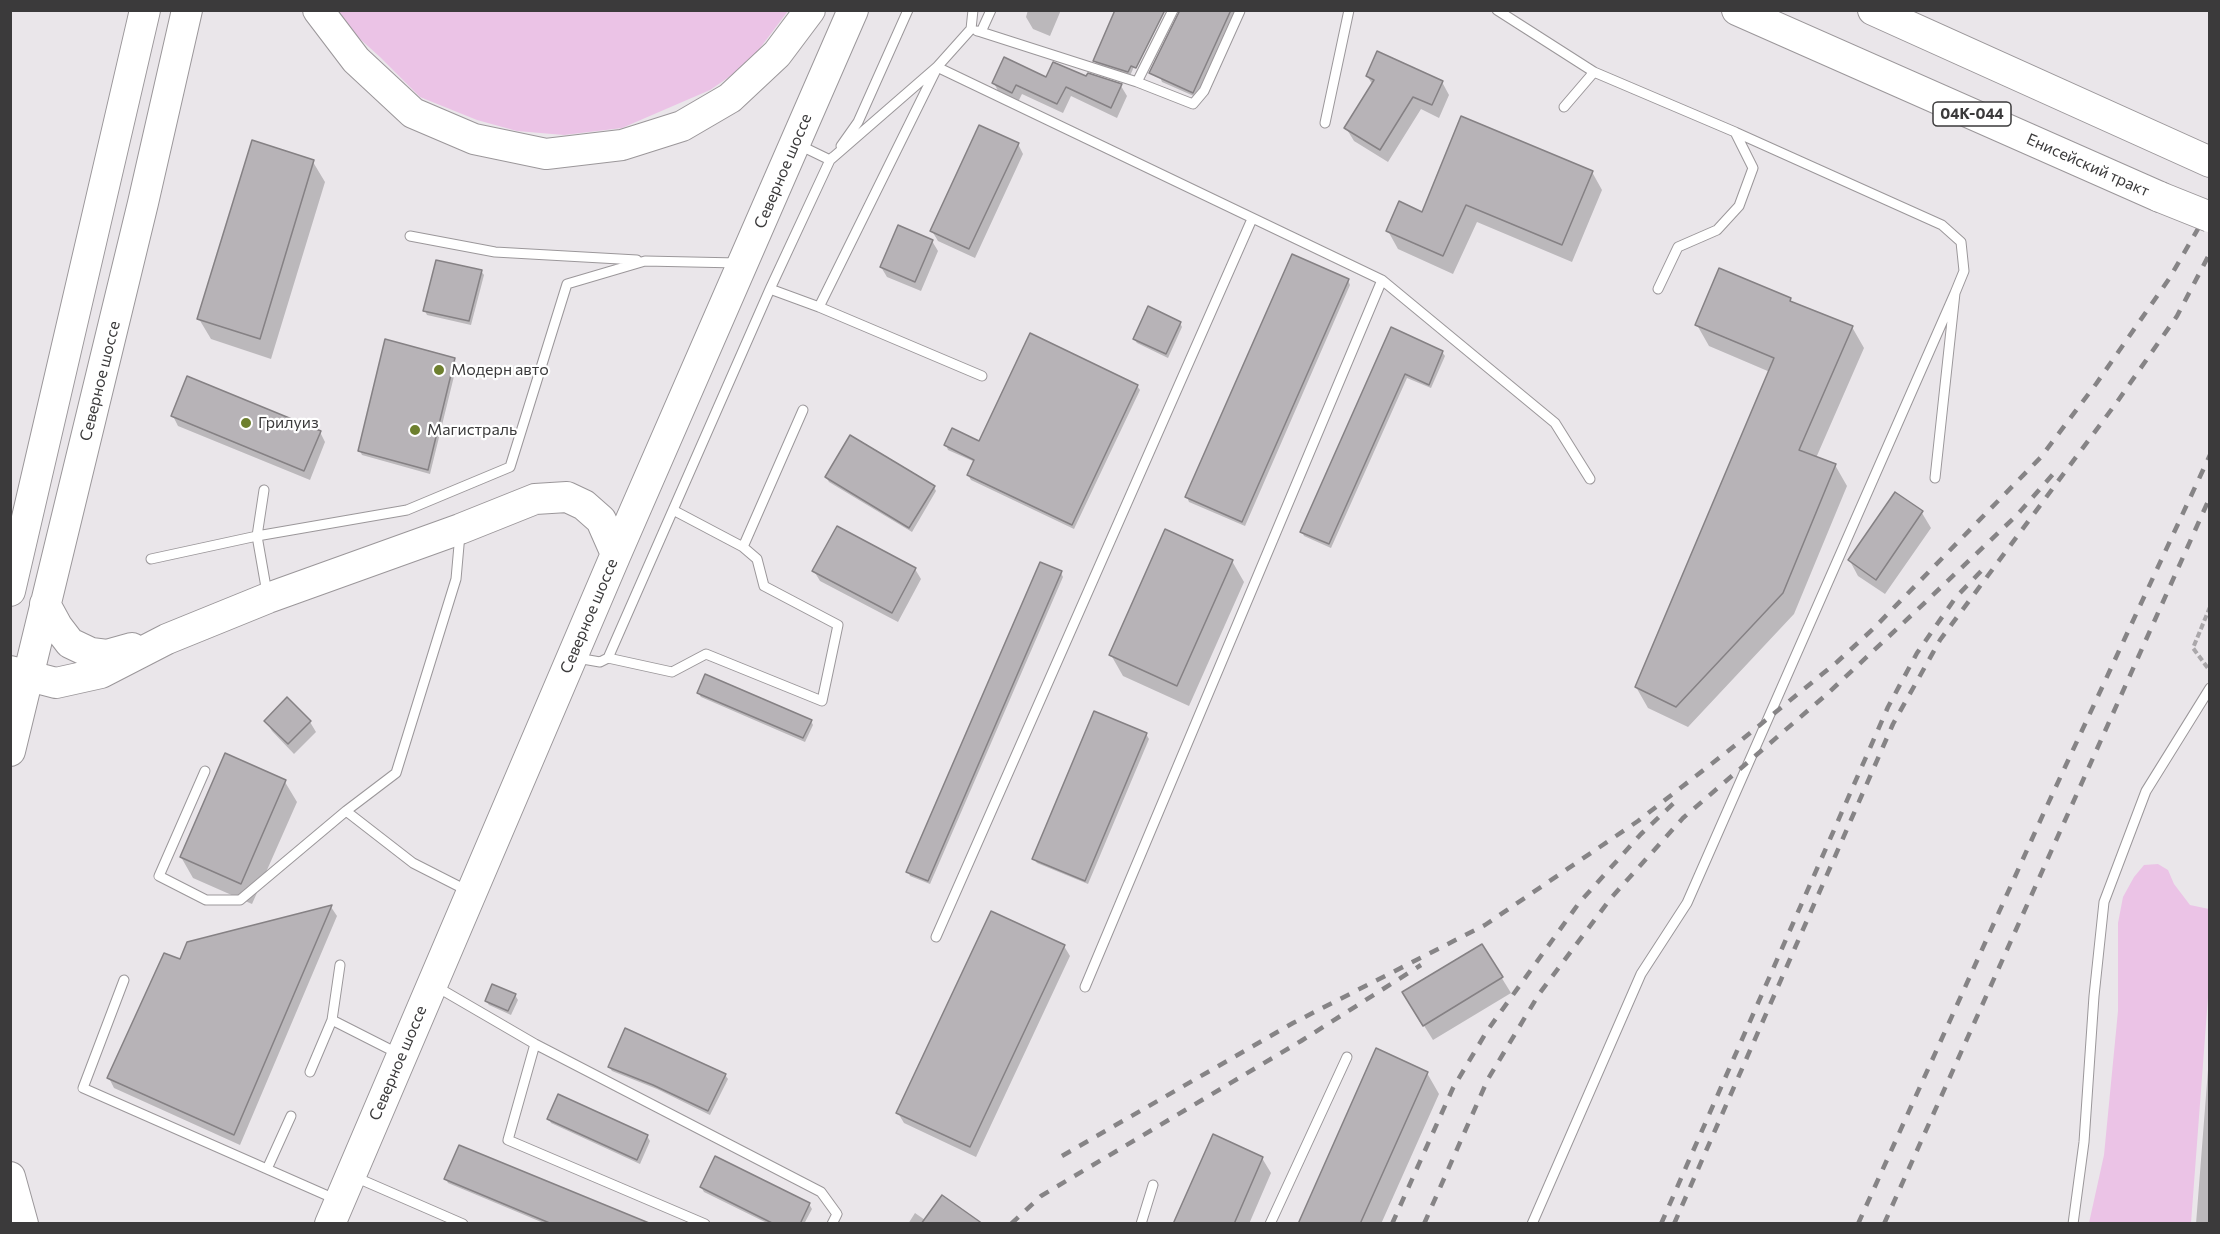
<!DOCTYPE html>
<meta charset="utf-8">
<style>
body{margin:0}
#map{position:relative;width:2220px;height:1234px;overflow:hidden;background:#eae6ea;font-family:Commissioner,sans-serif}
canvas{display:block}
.frame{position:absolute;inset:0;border:12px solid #3b3a3b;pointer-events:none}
</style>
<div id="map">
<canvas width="2220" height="1234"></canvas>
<div class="frame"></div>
</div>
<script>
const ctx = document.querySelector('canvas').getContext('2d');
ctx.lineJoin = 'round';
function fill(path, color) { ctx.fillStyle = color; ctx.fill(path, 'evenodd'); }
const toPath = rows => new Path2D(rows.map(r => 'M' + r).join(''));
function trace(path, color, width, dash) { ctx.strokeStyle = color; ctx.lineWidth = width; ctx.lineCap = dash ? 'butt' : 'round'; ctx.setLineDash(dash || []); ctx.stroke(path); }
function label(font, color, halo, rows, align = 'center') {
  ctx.font = font + ' Commissioner,sans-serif'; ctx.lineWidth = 4.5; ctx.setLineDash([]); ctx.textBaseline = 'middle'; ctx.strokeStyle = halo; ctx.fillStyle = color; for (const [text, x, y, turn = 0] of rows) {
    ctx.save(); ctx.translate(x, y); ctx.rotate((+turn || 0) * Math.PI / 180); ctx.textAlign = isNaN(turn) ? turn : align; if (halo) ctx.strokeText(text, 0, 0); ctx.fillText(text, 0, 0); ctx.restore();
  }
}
const green = toPath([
 [333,11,788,11,748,64,710,90,622,128,564,135,517,131,477,120,420,97,380,57,339,20],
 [2158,864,2168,870,2174,884,2190,905,2209,909,2209,984,2191,1223,2089,1223,2104,1155,2118,1011,2118,923,2123,897,2134,877,2144,865]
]);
const shadow = toPath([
 [1028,10,1061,10,1050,36,1033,29,1026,17],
 [1158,10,1130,76,1097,65,1095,61],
 [1189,10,1235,10,1196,97,1162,82,1160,77],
 [1367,76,1442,82,1449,95,1439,118,1421,109,1388,162,1354,141,1346,128,1373,85],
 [1087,78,1121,86,1127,96,1117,118,1071,96,1063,113,1022,94,1018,102,999,93,994,83,1047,79],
 [1018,144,1023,154,975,258,938,241,932,231],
 [313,162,325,182,271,359,211,339,199,319],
 [1592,172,1602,190,1572,262,1477,222,1453,274,1398,249,1388,231,1423,214],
 [932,241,938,251,921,291,887,277,881,267],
 [481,271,484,275,471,325,427,315,425,311],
 [1348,280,1350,285,1245,526,1189,502,1187,497],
 [1790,299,1793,304,1852,327,1864,348,1816,458,1835,465,1847,486,1794,614,1688,727,1648,708,1636,687,1770,372,1709,346,1697,325],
 [1180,323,1182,327,1168,358,1137,343,1134,339],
 [1392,329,1442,352,1445,356,1431,388,1407,378,1331,548,1304,536,1302,532],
 [454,359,457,364,430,474,362,455,360,451],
 [1137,386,1140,390,1074,529,971,480,968,475,975,462,948,450,946,445,980,443],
 [173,416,320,432,325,442,310,480,178,426],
 [826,477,934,487,936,491,912,532,829,482],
 [1922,513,1931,528,1885,594,1858,576,1850,561],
 [1232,561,1244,582,1189,706,1123,676,1111,655],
 [915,569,921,579,898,622,820,581,814,571],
 [1061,573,1063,577,930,884,910,876,908,871],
 [698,693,811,721,813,725,805,742,701,697],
 [287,699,310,722,316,732,294,754,272,731,266,721],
 [1146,734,1149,739,1088,884,1037,863,1034,859],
 [285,782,297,802,252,904,193,878,181,857],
 [331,907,337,916,240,1145,114,1088,109,1078,180,961,188,944],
 [1064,946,1070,956,976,1157,904,1123,898,1113],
 [1482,946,1511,993,1433,1040,1413,1008],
 [515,995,518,1000,511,1015,489,1005,486,1001],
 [2210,1044,2210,1224,2196,1224],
 [609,1067,725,1075,728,1079,710,1115,657,1089,612,1071],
 [1427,1073,1439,1094,1381,1224,1300,1224],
 [549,1119,647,1136,650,1141,640,1164,551,1123],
 [1262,1158,1271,1173,1249,1224,1176,1224],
 [446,1179,646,1224,546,1224,448,1183],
 [701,1187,809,1204,812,1209,804,1224,769,1224,704,1192],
 [915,1213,925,1220,980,1224,908,1224]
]);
const building = toPath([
 [1115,10,1165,10,1136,68,1131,66,1128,72,1093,61,1115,10],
 [1180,10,1231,10,1193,93,1149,73,1180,10],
 [1377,51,1443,81,1432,105,1413,97,1380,150,1344,128,1374,80,1366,76,1377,51],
 [1004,57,1046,77,1053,62,1086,76,1088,73,1122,84,1111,108,1066,87,1057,104,1016,85,1012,93,992,83,1004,57],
 [1461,116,1593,171,1562,245,1466,205,1443,256,1386,231,1399,201,1422,212,1461,116],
 [979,125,1019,143,969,249,930,231,979,125],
 [252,140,314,160,260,339,197,319,252,140],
 [898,225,933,240,915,282,880,267,898,225],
 [1292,254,1349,279,1242,522,1185,497,1292,254],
 [436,260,482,270,469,321,423,311,436,260],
 [1719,268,1791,298,1790,301,1853,326,1799,450,1836,464,1783,593,1676,707,1635,687,1774,358,1695,325,1719,268],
 [1148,306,1181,322,1166,354,1133,339,1148,306],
 [1391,327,1443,351,1429,385,1405,374,1329,544,1300,532,1391,327],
 [1030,333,1138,385,1072,525,967,475,974,460,944,445,952,428,979,441,1030,333],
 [385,339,455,358,428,470,358,451,385,339],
 [187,376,321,431,304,471,171,416,187,376],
 [850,435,935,486,909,528,825,477,850,435],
 [1895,492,1923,511,1876,580,1848,560,1895,492],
 [837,526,916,568,892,613,812,571,837,526],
 [1165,529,1233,560,1177,686,1109,655,1165,529],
 [1040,562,1062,571,928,881,906,872,1040,562],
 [705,674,812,720,803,738,697,693,705,674],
 [287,697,311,721,288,744,264,721,287,697],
 [1094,711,1147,733,1085,881,1032,859,1094,711],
 [225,753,286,780,241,884,180,857,225,753],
 [332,905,234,1135,107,1078,164,953,180,959,187,942,332,905],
 [991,911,1065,945,970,1147,896,1113,991,911],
 [1482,944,1503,977,1423,1026,1402,992,1482,944],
 [492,984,516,994,508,1011,485,1001,492,984],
 [625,1028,726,1074,708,1111,653,1085,608,1067,625,1028],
 [1376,1048,1428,1072,1360,1224,1298,1224,1376,1048],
 [558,1094,648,1135,637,1160,547,1119,558,1094],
 [1213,1134,1263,1157,1234,1224,1173,1224,1213,1134],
 [459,1145,649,1223,649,1224,552,1224,444,1179,459,1145],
 [715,1156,810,1203,800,1224,774,1224,700,1187,715,1156],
 [942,1195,983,1224,921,1224,942,1195]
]);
const path = toPath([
 [2210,607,2193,648,2210,671]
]);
const service = toPath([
 [1497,10,1594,72,1735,132,1753,168,1739,206,1717,230,1678,247,1658,289],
 [977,31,981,32,991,10],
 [981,32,1137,82,1173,10],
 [937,67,1382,280,1555,423,1590,479],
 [1137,82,1193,104,1204,91,1240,11],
 [1564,107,1594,72],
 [1325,123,1349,10],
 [1735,132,1942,225,1961,242,1964,271,1955,293,1935,478],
 [797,144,830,160,833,157],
 [841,146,858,122,908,10],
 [410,236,495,252,637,260],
 [770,289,819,307,982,376],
 [819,307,935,72],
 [264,490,257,536,267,593],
 [743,547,803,410],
 [151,559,257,536,407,510,510,467,567,284,645,261,738,263],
 [577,658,600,662,608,658,672,672,706,654,822,701,838,625,764,586,757,559,743,547,673,510],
 [608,658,770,289,830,160,937,67,971,29,973,10],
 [205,771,159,876,206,900,240,900,346,811,396,773,456,579,460,534],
 [346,811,413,863,468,891],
 [936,937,1252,219],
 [124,980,83,1088,335,1199],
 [437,987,535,1044,821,1192,837,1214,832,1224],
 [1085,987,1382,280],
 [332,1020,397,1053],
 [535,1044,508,1140,705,1224],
 [310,1072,332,1020,340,965],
 [267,1169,291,1116],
 [355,1177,463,1224],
 [1141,1224,1153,1185],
 [1270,1224,1347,1057],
 [1532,1224,1641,974,1687,903,1955,293],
 [2073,1224,2084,1142,2094,996,2104,902,2146,791,2210,688]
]);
const primary = toPath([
 [318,10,356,60,413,113,474,139,546,154,622,145,682,126,730,98,777,54,810,10],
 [1737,10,2160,197],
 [1873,10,2210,162],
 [10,591,145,10],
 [45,604,57,626,70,643,91,653,107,655,132,648],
 [10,671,56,683,101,673,167,639,268,598,460,529,535,499,567,497,584,505,601,520,616,554],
 [10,751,143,203,187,10],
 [10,1177,23,1224],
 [330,1224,616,554,853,10]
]);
const rail = toPath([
 [1062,1156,1293,1023,1485,925,1638,821,1728,751,1837,662,1873,629,2041,457,2096,384,2169,279,2210,208],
 [1011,1224,1041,1196,1301,1041,1421,965],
 [1392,1224,1453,1088,1487,1031,1579,903,1641,834,1676,801],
 [1424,1224,1488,1079,1539,994,1611,898,1683,818,1826,695,1916,611,2017,515,2054,473],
 [1661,1224,1888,707,1917,653,1956,597,1986,566],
 [1674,1224,1893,724,1940,640,2117,402,2177,316,2210,253],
 [1858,1224,2046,808,2210,455],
 [1884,1224,2210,497]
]);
const primaryBridge = toPath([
 [2160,197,2210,217]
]);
const markers = [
 [439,370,6,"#6d7f2e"],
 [246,423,6,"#6d7f2e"],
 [415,430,6,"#6d7f2e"]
];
const shields = [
 [1972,114,78]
];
const shieldNames = [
 ["04К-044",1972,114]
];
const streetNames = [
 ["Енисейский тракт",2088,165,24],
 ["Северное шоссе",783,171,-67],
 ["Северное шоссе",100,381,-76],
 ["Северное шоссе",589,616,-67],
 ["Северное шоссе",398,1063,-67]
];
const poiNames = [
 ["Модерн авто",451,370],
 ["Грилуиз",258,423],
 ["Магистраль",427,430]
];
fill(green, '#ebc3e6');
fill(shadow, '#0003');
fill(building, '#b7b3b7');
trace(building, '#858184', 1.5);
trace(service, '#9b979a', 11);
trace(primary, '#9b979a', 32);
trace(path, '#aaa7aa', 4, [6, 3]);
trace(service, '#fff', 9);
trace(primary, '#fff', 30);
trace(rail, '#868486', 4.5, [10, 10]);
trace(primaryBridge, '#9b979a', 32, []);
trace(primaryBridge, '#fff', 30);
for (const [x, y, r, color] of markers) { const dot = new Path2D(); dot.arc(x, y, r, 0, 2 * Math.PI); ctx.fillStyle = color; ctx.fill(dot); trace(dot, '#fff', 2); }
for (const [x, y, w] of shields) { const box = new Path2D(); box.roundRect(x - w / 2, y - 12, w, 24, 4.5); ctx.fillStyle = '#fff'; ctx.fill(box); trace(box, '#3b3a3b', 1.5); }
label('bold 15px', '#3b3a3b', null, shieldNames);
label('16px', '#3b3a3b', '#fff', streetNames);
label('16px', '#3b3a3b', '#fff', poiNames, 'left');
</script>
